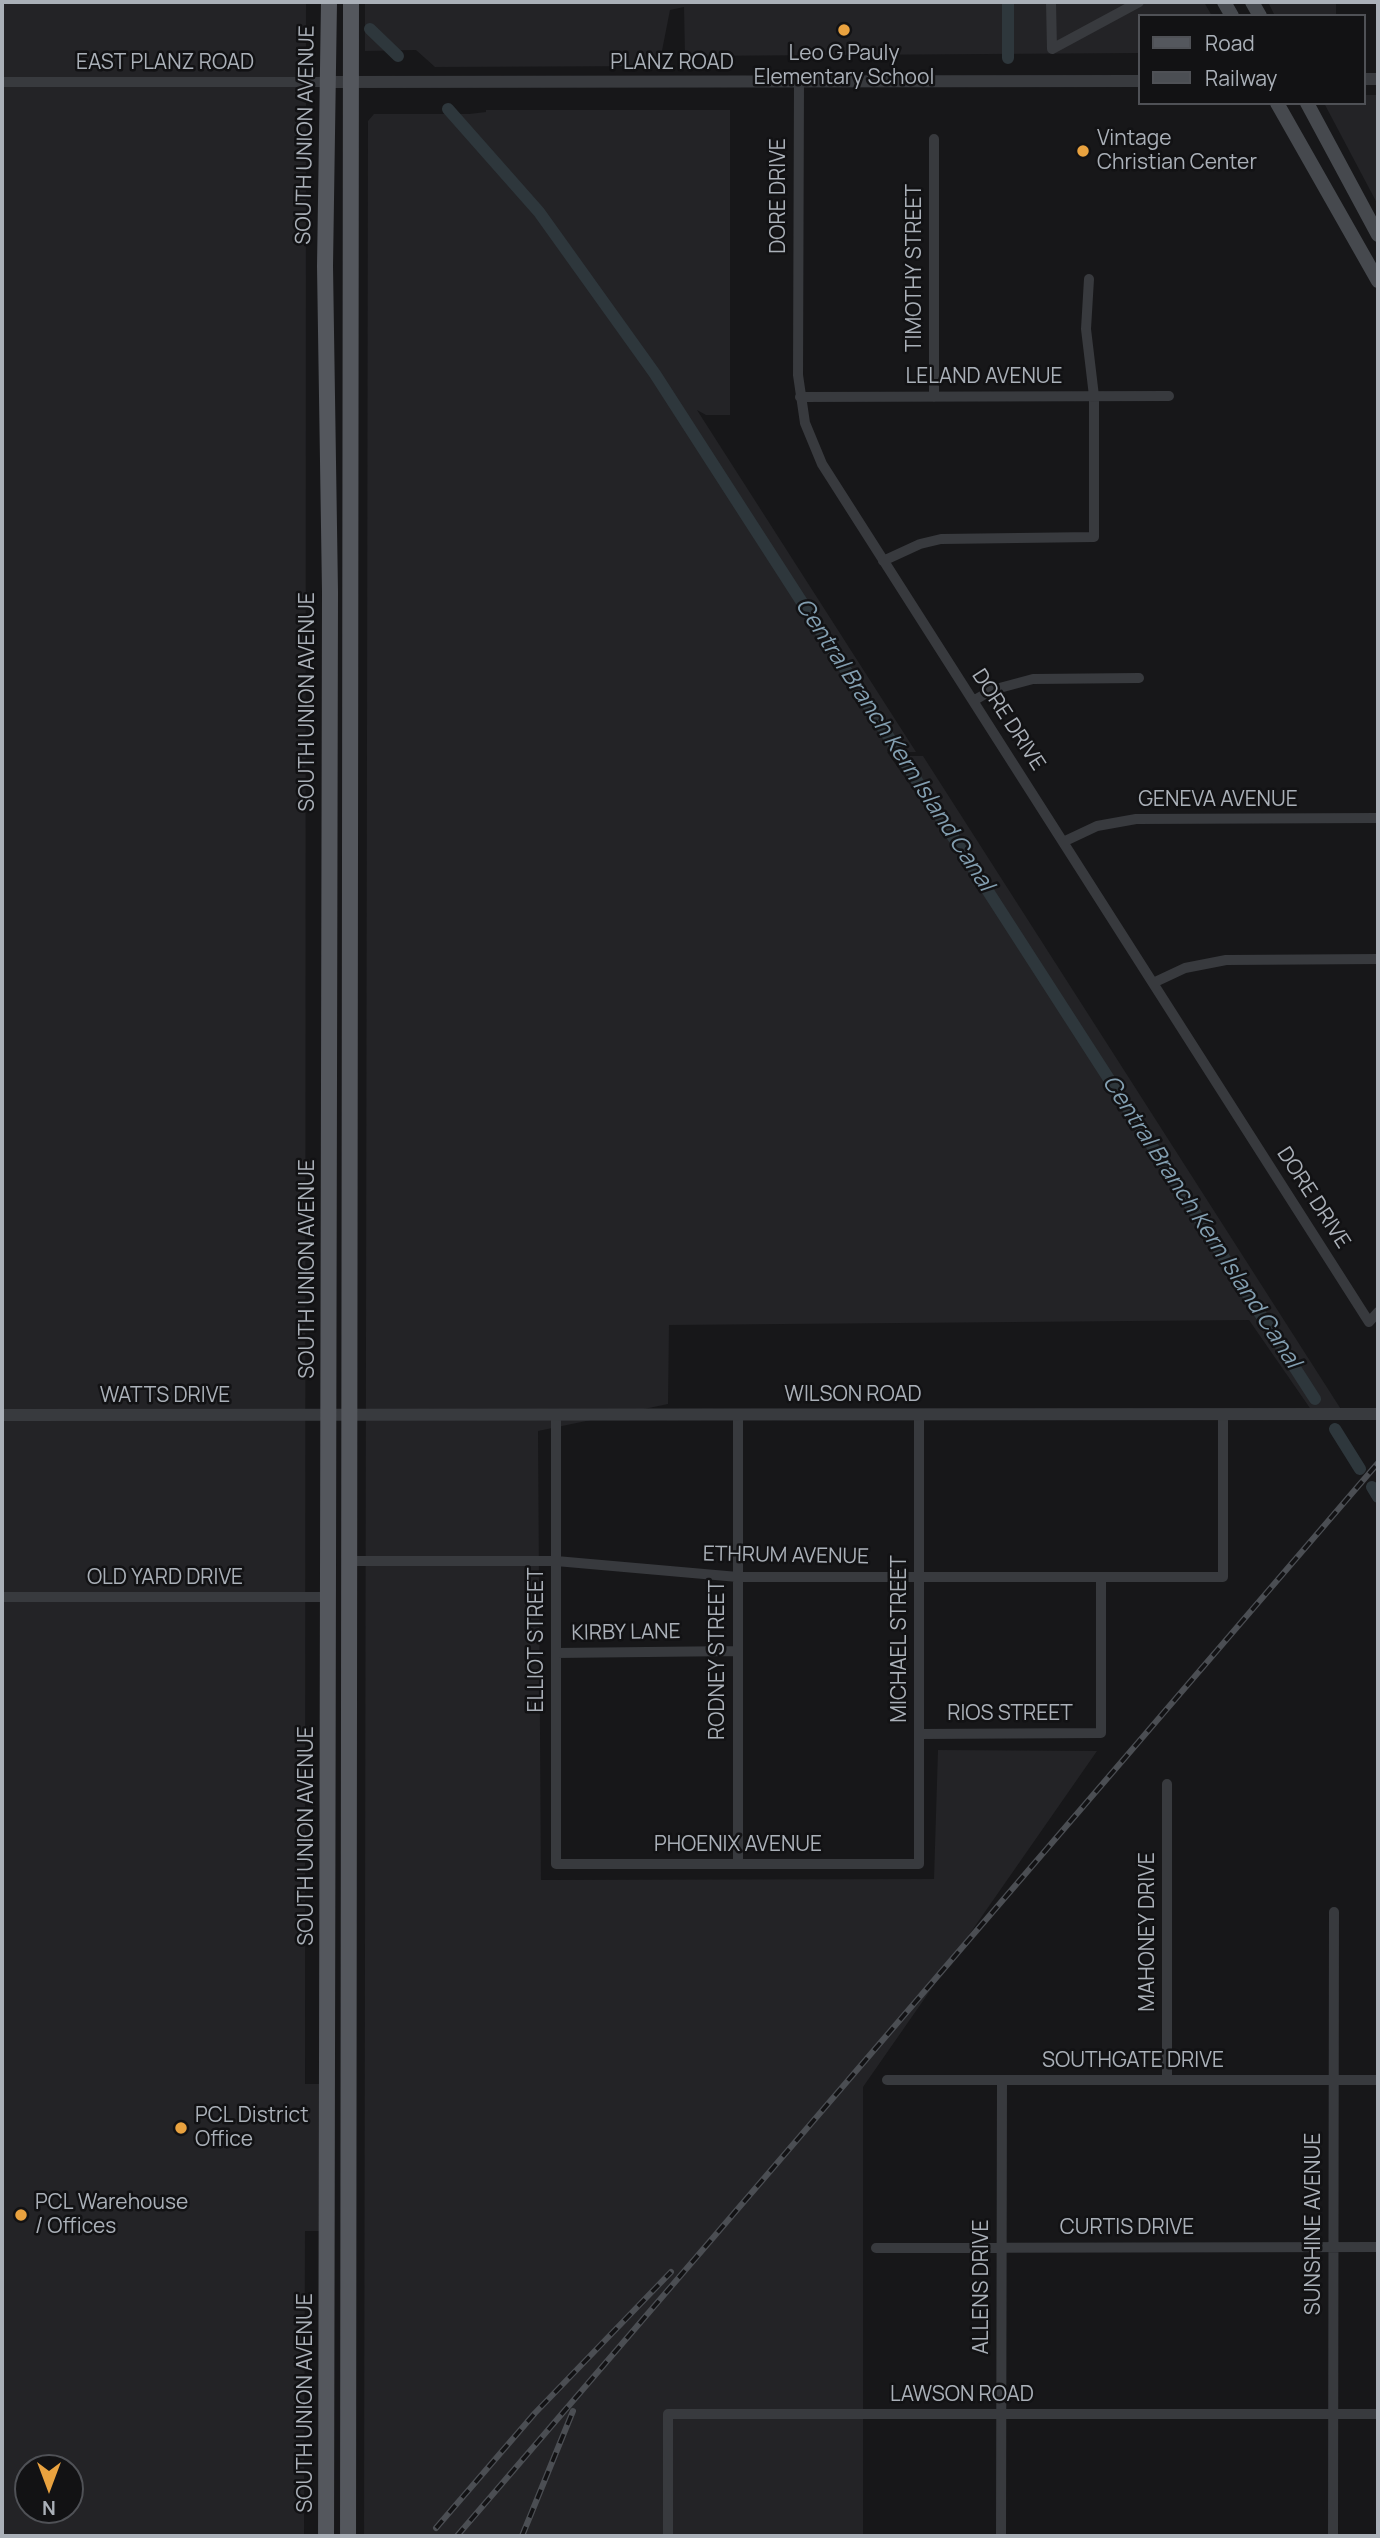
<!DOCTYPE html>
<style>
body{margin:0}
#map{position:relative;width:1380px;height:2538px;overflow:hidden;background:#171719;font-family:Manrope,sans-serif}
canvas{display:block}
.frame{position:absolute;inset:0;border:4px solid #aab0b8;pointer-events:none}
.legend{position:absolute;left:1138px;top:14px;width:228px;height:91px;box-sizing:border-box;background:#121214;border:2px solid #4f5156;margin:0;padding:9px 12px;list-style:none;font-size:21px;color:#aab0b8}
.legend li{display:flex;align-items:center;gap:14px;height:35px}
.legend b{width:35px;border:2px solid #4f5156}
.north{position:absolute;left:14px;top:2454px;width:70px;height:70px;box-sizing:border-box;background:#121214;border:2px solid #4f5156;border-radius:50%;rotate:180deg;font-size:19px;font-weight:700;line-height:28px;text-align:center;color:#aab0b8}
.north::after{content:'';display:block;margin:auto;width:24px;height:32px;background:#e9a23f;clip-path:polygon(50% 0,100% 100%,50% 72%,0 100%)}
</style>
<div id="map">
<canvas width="1380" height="2538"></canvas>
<div class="frame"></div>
<ul class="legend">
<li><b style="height:9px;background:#54575d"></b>Road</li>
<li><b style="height:9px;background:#4b4e53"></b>Railway</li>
</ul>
<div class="north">N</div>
</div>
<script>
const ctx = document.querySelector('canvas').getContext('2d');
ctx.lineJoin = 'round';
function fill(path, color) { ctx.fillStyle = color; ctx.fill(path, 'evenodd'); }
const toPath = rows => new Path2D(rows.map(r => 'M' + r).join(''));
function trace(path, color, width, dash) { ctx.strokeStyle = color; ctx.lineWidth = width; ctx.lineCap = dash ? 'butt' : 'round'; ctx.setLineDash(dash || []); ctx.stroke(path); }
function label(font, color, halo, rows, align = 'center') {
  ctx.font = font + ' Manrope,sans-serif'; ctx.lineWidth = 5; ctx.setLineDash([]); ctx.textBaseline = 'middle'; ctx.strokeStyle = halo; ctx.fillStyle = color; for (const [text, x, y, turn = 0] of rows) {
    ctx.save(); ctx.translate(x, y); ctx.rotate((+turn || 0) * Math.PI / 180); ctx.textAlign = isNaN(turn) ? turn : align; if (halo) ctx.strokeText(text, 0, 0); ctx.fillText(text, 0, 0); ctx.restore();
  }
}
const built = toPath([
 [2,2,306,2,305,2084,328,2084,327,2231,305,2231,304,2536,2,2536],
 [28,2468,70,2468,70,2510,28,2510],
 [365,2,1204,2,1212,16,1140,16,1140,53,685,56,684,7,670,10,659,66,435,67,416,50,365,51],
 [1268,2,1336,2,1336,16,1275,16],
 [1364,95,1378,95,1378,205,1324,103,1364,103],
 [486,110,730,110,730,415,706,415,697,410,916,752,887,752,929,812,894,756,923,756,1344,1414,1314,1414,1249,1320,669,1325,668,1404,538,1431,541,1880,934,1879,938,1750,1097,1751,863,2087,863,2536,364,2536,368,121,374,114,469,114,486,112]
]);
const canal = toPath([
 [370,29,398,56],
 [1008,58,1008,2],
 [448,109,539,212,655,374,1315,1399],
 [1335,1429,1360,1469],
 [1372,1487,1378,1497]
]);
const minor = toPath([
 [1051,2,1052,49,1139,2],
 [2,82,329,82],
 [799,82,798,375,805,423,822,464,1369,1322,1378,1312],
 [800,397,1169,396],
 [934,397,934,139],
 [883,561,920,544,941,539,1094,537,1094,396,1086,329,1089,279],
 [973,701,992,690,1033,679,1139,678],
 [1063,842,1097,826,1136,819,1378,818],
 [1153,983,1185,968,1226,960,1378,959],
 [556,1415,556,1864,919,1864,919,1414],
 [349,1561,556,1561,738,1577,1223,1577,1223,1414],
 [2,1597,328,1597],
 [556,1653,738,1651],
 [919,1734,1101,1733,1101,1577],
 [738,1864,738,1415],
 [887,2080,1378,2080],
 [1167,2080,1167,1784],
 [876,2248,1378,2247],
 [668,2536,668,2414,1378,2414],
 [1001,2536,1002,2080],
 [1333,2536,1334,1912]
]);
const tertiary = toPath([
 [1364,79,1378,79],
 [329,82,1140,81],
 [2,1415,1378,1414]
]);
const secondary = toPath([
 [1224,2,1232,16],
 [1252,2,1260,16],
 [1277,103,1378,281],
 [1307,103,1378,235]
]);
const primary = toPath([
 [326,2536,330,592,325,266,329,2],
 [348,2536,351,2]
]);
const rail = toPath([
 [436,2528,535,2413,671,2272],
 [457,2536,1378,1463],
 [522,2536,573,2411]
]);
const markers = [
 [844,30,7,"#e9a23f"],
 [1083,151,7,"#e9a23f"],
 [181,2128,7,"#e9a23f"],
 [21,2215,7,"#e9a23f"]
];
const poiNames = [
 ["Leo G Pauly",844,54,"center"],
 ["Elementary School",844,78,"center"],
 ["Vintage",1097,139],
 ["Christian Center",1097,163],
 ["PCL District",195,2116],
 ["Office",195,2140],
 ["PCL Warehouse",35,2203],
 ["/ Offices",35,2227]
];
const streetNames = [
 ["EAST PLANZ ROAD",165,63],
 ["PLANZ ROAD",672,63],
 ["SOUTH UNION AVENUE",306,135,-89],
 ["DORE DRIVE",779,196,-90],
 ["TIMOTHY STREET",915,268,-90],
 ["LELAND AVENUE",984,377],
 ["SOUTH UNION AVENUE",308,702,-90],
 ["DORE DRIVE",1008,720,57],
 ["GENEVA AVENUE",1218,800],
 ["DORE DRIVE",1313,1198,57],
 ["SOUTH UNION AVENUE",308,1269,-90],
 ["WILSON ROAD",853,1395],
 ["WATTS DRIVE",165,1396],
 ["ETHRUM AVENUE",786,1556,1],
 ["OLD YARD DRIVE",165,1578],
 ["KIRBY LANE",626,1633,-1],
 ["MICHAEL STREET",900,1639,-90],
 ["ELLIOT STREET",537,1640,-90],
 ["RODNEY STREET",718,1660,-90],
 ["RIOS STREET",1010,1714],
 ["SOUTH UNION AVENUE",307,1836,-90],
 ["PHOENIX AVENUE",738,1845],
 ["MAHONEY DRIVE",1148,1932,-90],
 ["SOUTHGATE DRIVE",1133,2061],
 ["SUNSHINE AVENUE",1314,2224,-90],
 ["CURTIS DRIVE",1127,2228],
 ["ALLENS DRIVE",982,2287,-90],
 ["LAWSON ROAD",962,2395],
 ["SOUTH UNION AVENUE",306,2403,-90]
];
const waterNames = [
 ["Central Branch Kern Island Canal",894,745,57],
 ["Central Branch Kern Island Canal",1201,1222,57]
];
fill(built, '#232326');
trace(canal, '#2e373c', 12);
trace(minor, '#383a3e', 10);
trace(tertiary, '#383a3e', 12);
trace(secondary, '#46494e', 14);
trace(primary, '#54575d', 16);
trace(rail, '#4b4e53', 6);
trace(rail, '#121214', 3.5, [10]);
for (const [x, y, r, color] of markers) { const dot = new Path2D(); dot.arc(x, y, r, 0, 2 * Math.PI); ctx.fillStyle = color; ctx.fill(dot); trace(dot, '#121214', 2.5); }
label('21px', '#aab0b8', '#121214', poiNames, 'left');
label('21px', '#aab0b8', '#121214', streetNames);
label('italic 23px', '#839fb1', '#121214', waterNames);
</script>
